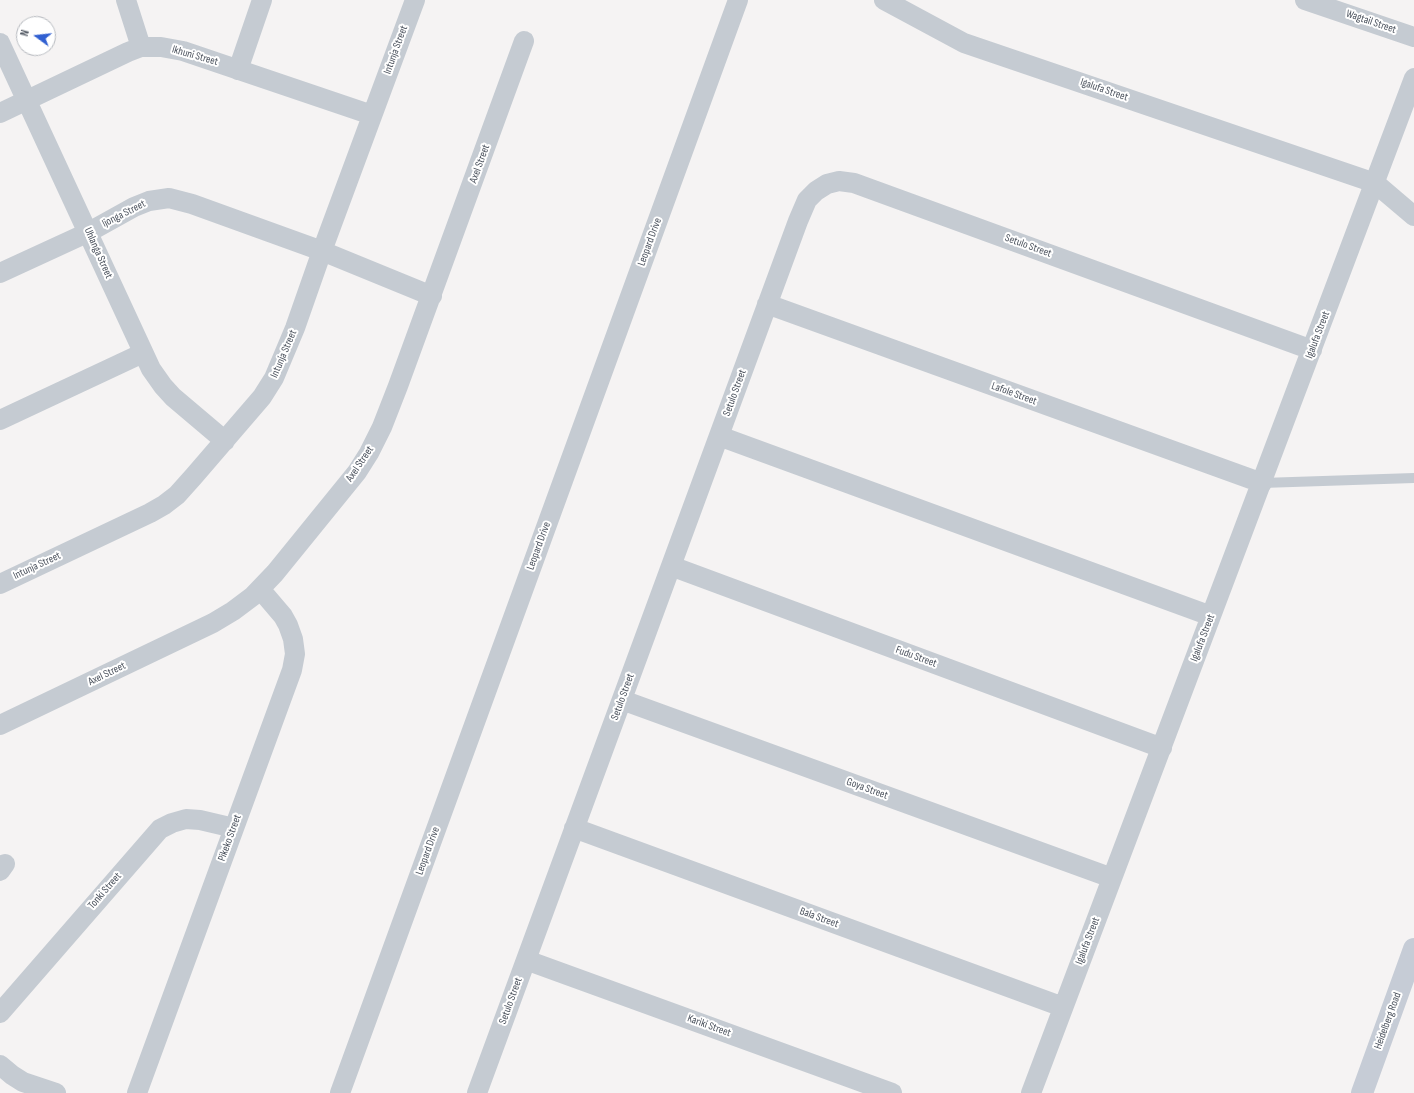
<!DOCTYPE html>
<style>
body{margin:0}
#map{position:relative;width:1414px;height:1093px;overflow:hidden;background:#f5f3f3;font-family:"Sofia Sans Condensed",sans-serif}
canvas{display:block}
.north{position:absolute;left:16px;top:16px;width:40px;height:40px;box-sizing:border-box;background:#fff;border:1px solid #b7babf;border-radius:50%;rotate:285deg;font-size:11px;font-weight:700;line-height:16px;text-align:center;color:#4c535e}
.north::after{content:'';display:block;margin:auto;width:14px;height:18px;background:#3160d1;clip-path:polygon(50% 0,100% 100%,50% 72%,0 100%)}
</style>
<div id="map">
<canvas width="1414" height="1093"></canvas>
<div class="north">N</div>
</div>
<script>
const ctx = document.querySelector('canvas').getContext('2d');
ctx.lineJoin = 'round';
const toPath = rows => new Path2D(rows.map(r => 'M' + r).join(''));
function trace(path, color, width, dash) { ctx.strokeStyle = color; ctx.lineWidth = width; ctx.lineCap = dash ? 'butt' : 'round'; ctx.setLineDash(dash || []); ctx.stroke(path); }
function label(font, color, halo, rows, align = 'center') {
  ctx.font = font + ' "Sofia Sans Condensed",sans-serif'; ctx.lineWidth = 4; ctx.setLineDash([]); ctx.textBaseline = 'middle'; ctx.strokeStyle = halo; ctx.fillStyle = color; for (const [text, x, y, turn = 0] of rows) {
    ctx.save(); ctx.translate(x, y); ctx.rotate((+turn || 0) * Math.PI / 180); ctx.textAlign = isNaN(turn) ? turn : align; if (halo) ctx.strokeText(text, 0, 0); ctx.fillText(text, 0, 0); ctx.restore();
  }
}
const lane = toPath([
 [1262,483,1414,478]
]);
const street = toPath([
 [126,0,141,47],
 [884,0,964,43,1375,183,1414,216],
 [1305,0,1414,37],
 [0,43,151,369,163,386,173,397,225,441],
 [238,70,262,0],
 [0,113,128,52,141,47,161,47,183,51,372,115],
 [0,273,89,232,134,207,149,201,169,198,192,204,322,251,432,296],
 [767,304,1262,483],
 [0,420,143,353],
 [719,436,1211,616],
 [671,566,1162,748],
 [0,584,150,513,164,505,177,495,194,476,262,397,274,378,295,328,322,251,415,0],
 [622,700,1112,878],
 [0,725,213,623,233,611,253,596,275,573,357,472,369,453,382,427,398,386,524,41],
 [574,828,1063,1007],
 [0,871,5,864],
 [526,960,892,1093],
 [0,1013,160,829,172,823,186,819,200,820,234,828],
 [0,1065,12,1075,23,1082,56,1093],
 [137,1093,292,670,295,654,293,639,288,625,283,616,260,589],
 [340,1093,738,0],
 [477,1093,798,221,807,200,816,191,827,184,839,181,854,183,1312,350],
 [1031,1093,1414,78]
]);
const secondary = toPath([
 [1362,1093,1414,949]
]);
const streetNames = [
 ["Wagtail Street",1371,22,19],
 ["Intunja Street",396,50,-70],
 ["Ikhuni Street",195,56,16],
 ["Igalufa Street",1104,90,19],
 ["Axel Street",480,164,-70],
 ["Ijonga Street",124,214,-27],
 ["Leopard Drive",650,242,-70],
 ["Setulo Street",1028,246,20],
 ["Uhlanga Street",98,253,66],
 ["Igalufa Street",1318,335,-69],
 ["Intunja Street",284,354,-67],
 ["Setulo Street",735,393,-70],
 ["Lafole Street",1014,394,20],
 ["Axel Street",360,464,-56],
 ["Leopard Drive",539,546,-70],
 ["Intunja Street",37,566,-25],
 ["Igalufa Street",1203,638,-69],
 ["Fudu Street",916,657,20],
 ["Axel Street",107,674,-26],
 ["Setulo Street",623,697,-70],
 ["Goya Street",867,789,20],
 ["Pikeko Street",230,838,-70],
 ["Leopard Drive",428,851,-70],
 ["Tonki Street",105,891,-49],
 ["Bala Street",819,918,20],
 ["Igalufa Street",1088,941,-69],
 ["Setulo Street",511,1001,-70],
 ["Heidelberg Road",1388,1021,-70],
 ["Kariki Street",709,1026,20]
];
trace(lane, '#c5cbd2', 10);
trace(street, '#c5cbd2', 20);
trace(secondary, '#c6ccd6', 22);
label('11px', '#4c535e', '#fff', streetNames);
</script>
